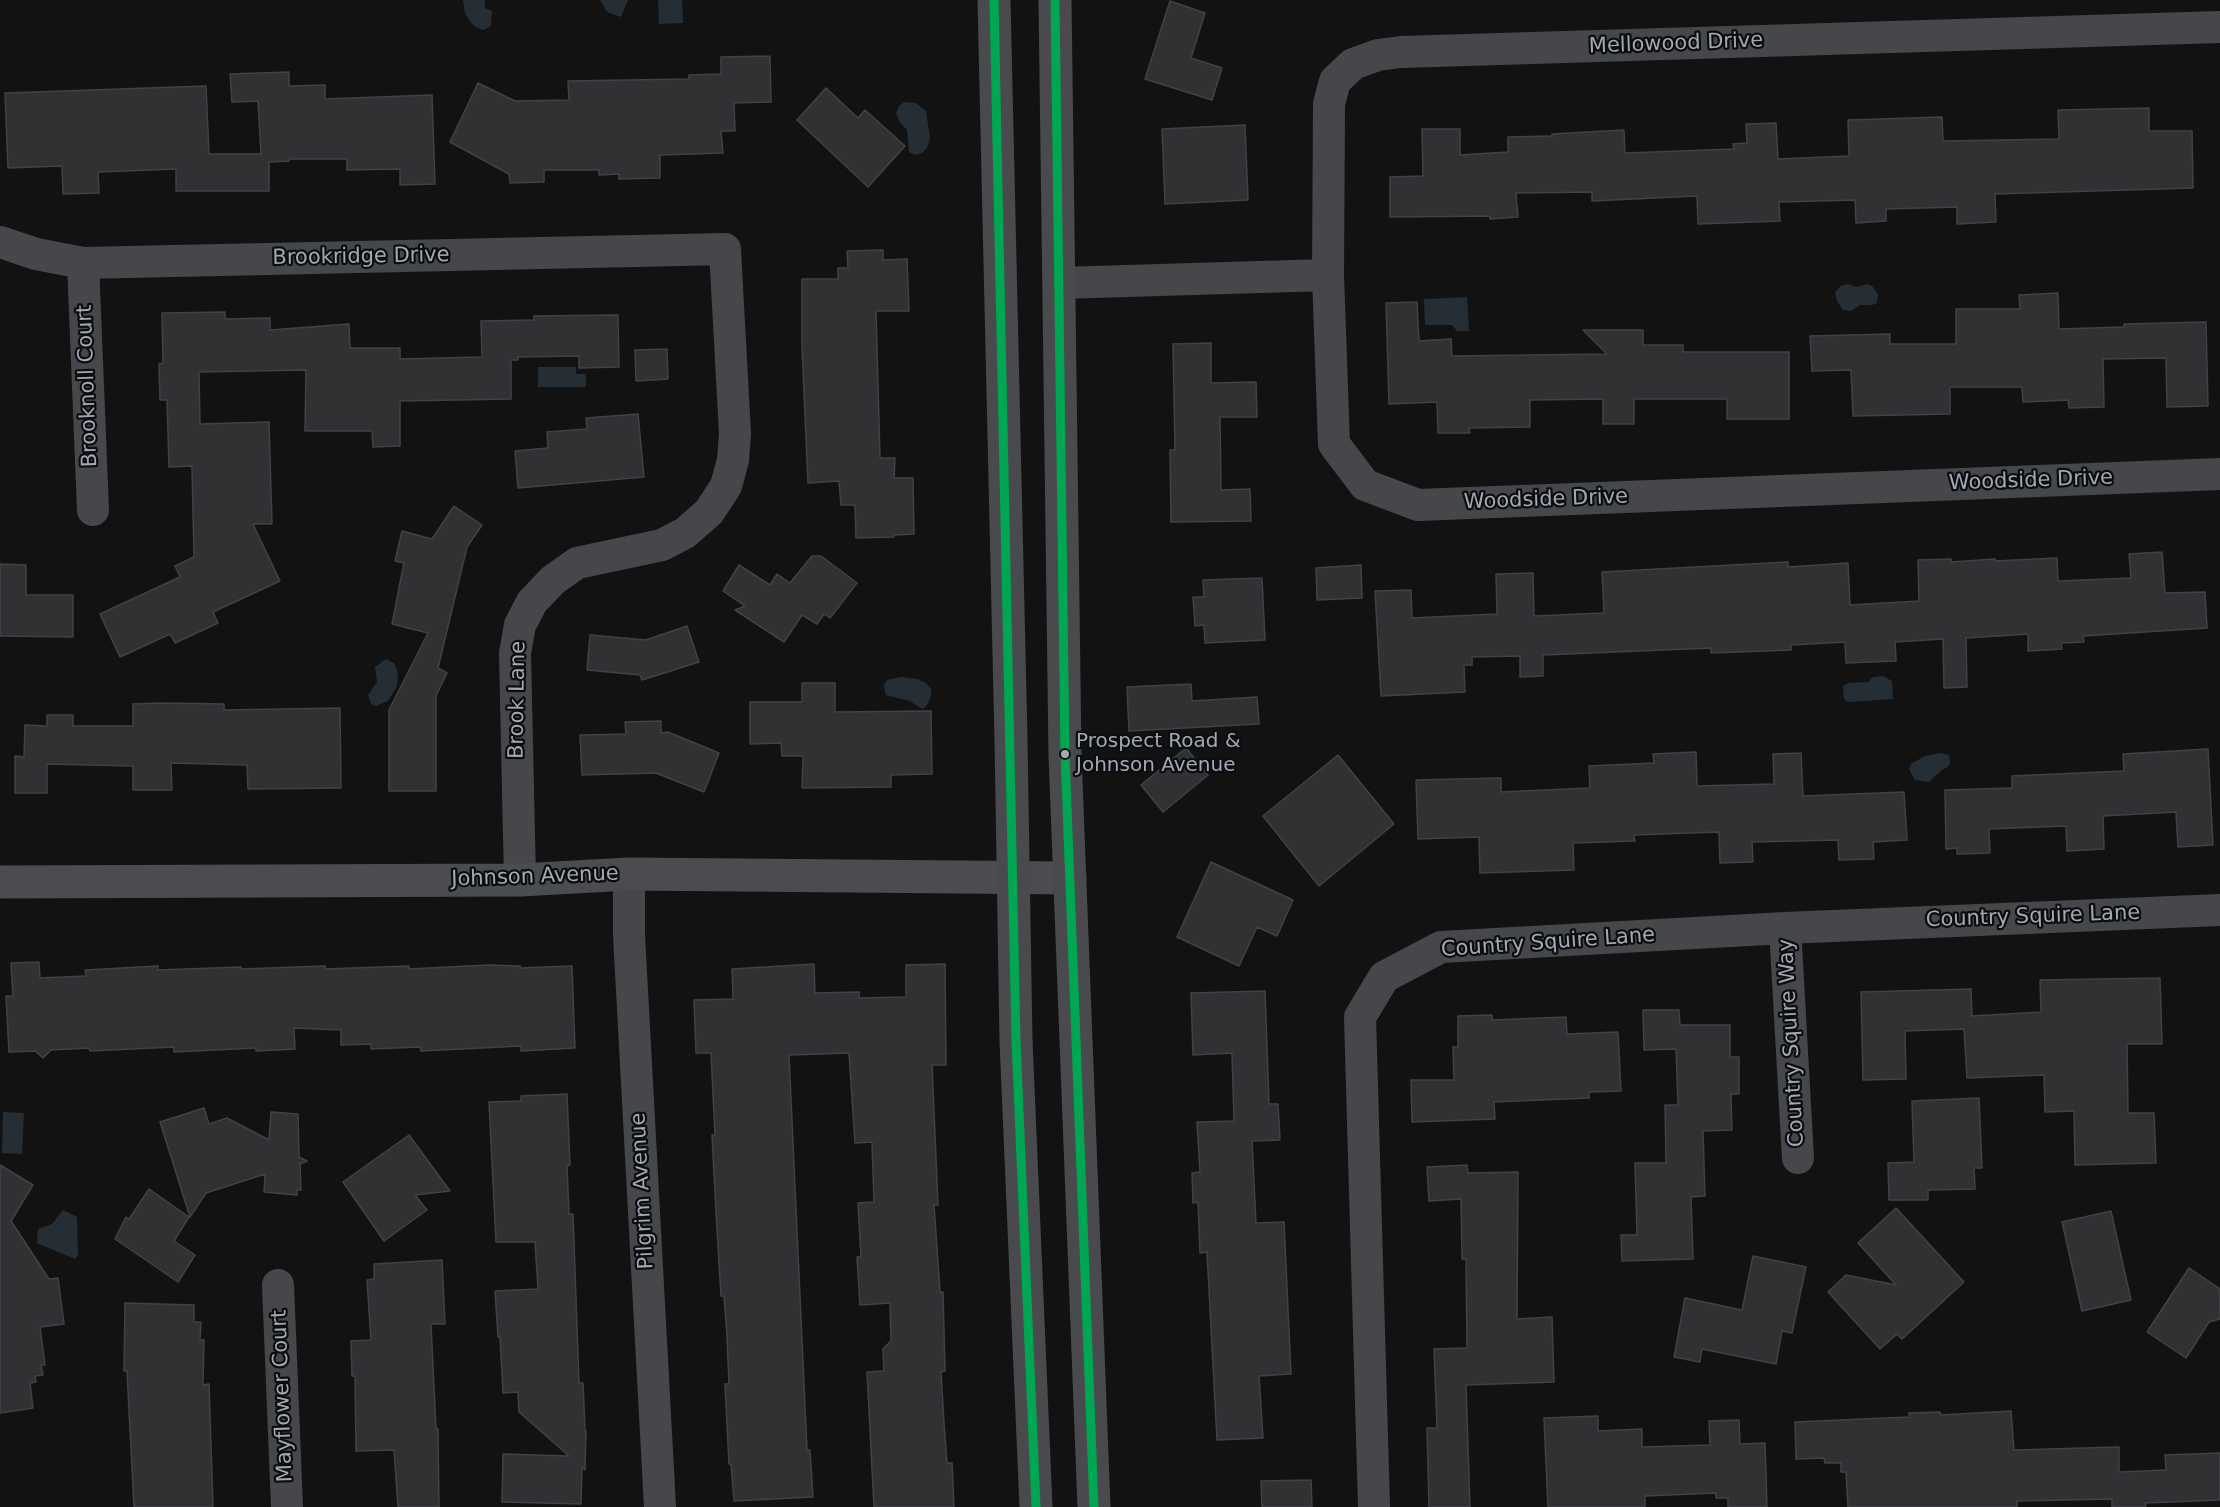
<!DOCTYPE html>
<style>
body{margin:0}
canvas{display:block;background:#121212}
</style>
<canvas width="2220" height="1507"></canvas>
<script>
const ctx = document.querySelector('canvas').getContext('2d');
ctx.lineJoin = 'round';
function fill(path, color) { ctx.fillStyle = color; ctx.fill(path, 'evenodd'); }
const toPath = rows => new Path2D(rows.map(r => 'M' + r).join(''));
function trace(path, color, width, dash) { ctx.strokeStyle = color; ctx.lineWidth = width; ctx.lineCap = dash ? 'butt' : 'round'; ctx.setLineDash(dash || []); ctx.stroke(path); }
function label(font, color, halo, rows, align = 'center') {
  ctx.font = font + ' "DejaVu Sans",sans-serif'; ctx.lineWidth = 4.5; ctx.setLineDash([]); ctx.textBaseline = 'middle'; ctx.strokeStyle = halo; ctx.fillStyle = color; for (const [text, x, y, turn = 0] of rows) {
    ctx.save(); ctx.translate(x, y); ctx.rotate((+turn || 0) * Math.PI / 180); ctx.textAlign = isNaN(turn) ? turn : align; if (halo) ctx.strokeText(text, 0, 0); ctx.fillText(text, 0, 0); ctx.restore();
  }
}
const water = toPath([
 [463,0,485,0,485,8,492,11,491,25,488,28,483,30,474,26,469,20,465,13],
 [600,0,628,0,621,17,607,12],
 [658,0,682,0,683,23,659,24],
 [904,102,916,103,926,111,930,138,927,148,922,153,915,155,909,152,907,130,900,122,896,114,899,106],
 [1848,284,1856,287,1867,284,1872,286,1878,294,1877,303,1872,305,1860,305,1851,311,1843,310,1837,301,1835,292,1841,286],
 [1467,297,1469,331,1457,331,1452,325,1425,325,1424,299],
 [538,367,576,367,576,374,586,374,586,387,538,387],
 [386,659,394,663,397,670,398,680,396,688,388,701,376,706,371,704,368,695,377,682,375,667],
 [1883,676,1892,681,1893,699,1848,702,1844,699,1843,686,1848,683,1869,682,1872,677],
 [901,677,917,679,926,683,931,689,931,696,926,707,922,709,910,701,886,695,884,685,887,680],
 [1940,753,1949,755,1950,762,1948,767,1942,770,1929,782,1915,780,1909,769,1911,764,1925,756],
 [3,1112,24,1113,22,1154,2,1153],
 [63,1210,77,1217,78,1255,75,1259,37,1243,38,1229,52,1224]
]);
const building = toPath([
 [1170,1,1205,13,1191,58,1222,68,1212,100,1145,79,1170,1],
 [770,56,771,102,734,103,735,131,721,131,723,153,660,155,660,178,619,179,619,174,599,175,599,170,544,170,544,182,510,183,509,174,450,142,478,83,515,101,569,100,568,81,689,79,689,75,721,74,721,57,770,56],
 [289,72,289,86,325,85,325,99,432,95,435,184,400,185,400,169,347,170,347,159,289,159,289,161,269,162,269,191,176,191,176,169,98,172,99,193,63,194,62,166,8,168,5,93,206,86,209,154,261,154,258,101,232,102,230,74,289,72],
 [826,88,858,118,865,110,905,146,868,187,797,120,826,88],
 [2149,108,2149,131,2192,131,2193,188,1995,194,1996,222,1957,224,1957,207,1886,209,1886,221,1856,223,1855,200,1779,202,1780,221,1698,224,1697,196,1592,201,1592,192,1516,193,1518,217,1490,219,1490,216,1390,217,1390,177,1423,176,1422,129,1460,129,1460,155,1508,152,1508,137,1552,136,1552,134,1624,130,1625,153,1734,149,1733,144,1747,143,1746,124,1776,123,1778,159,1849,156,1848,120,1942,117,1943,141,2059,139,2058,110,2149,108],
 [1245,125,1248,200,1165,204,1162,129,1245,125],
 [883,250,883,260,907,259,909,311,876,311,880,458,895,458,894,478,913,478,914,534,894,535,894,537,856,538,855,505,841,505,839,481,808,483,802,347,802,279,838,279,838,268,848,268,847,251,883,250],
 [2058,293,2059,329,2124,327,2124,324,2206,322,2208,406,2167,407,2166,358,2103,359,2104,407,2069,408,2068,400,2023,402,2022,387,1950,387,1950,414,1853,416,1851,370,1812,371,1810,336,1890,334,1890,344,1956,344,1956,309,2020,309,2019,295,2058,293],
 [1417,302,1419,341,1451,339,1452,356,1607,354,1583,330,1643,330,1643,345,1683,345,1683,352,1789,352,1789,419,1727,419,1727,399,1634,399,1634,424,1603,424,1603,399,1530,400,1530,427,1469,428,1470,433,1438,433,1437,402,1389,404,1386,303,1417,302],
 [225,312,225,319,270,318,270,330,349,324,350,348,400,348,400,359,482,357,481,321,534,320,534,316,618,315,619,367,579,368,579,356,518,357,518,360,511,360,511,399,400,401,400,446,373,447,372,431,305,431,306,370,199,372,200,424,269,422,272,524,253,524,280,581,213,612,218,623,175,643,170,634,120,657,100,614,180,577,175,566,194,557,192,466,169,467,167,400,160,400,159,364,163,363,162,313,225,312],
 [1211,343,1211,383,1256,382,1257,417,1220,417,1221,490,1250,489,1251,521,1171,522,1170,450,1175,450,1173,344,1211,343],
 [667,349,668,379,636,381,635,350,667,349],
 [638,414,644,477,518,488,515,451,548,448,547,432,587,429,586,418,638,414],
 [454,506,482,525,467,547,438,668,447,673,436,696,436,791,389,791,389,710,428,633,392,624,404,563,395,561,402,531,432,539,454,506],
 [2162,552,2165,593,2205,592,2207,628,2083,636,2084,642,2061,643,2062,649,2028,651,2028,634,1966,638,1967,687,1944,688,1943,639,1895,642,1896,661,1846,663,1845,642,1791,645,1791,650,1711,653,1711,648,1543,655,1543,676,1520,677,1520,656,1472,657,1472,665,1464,665,1465,692,1381,696,1375,591,1411,590,1412,618,1497,614,1496,574,1533,573,1534,616,1604,613,1602,572,1788,562,1788,567,1848,563,1850,605,1919,601,1918,560,1951,559,1951,562,1995,559,1995,561,2057,558,2058,581,2131,578,2129,554,2162,552],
 [812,556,821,556,857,583,830,618,824,614,817,624,802,615,784,642,735,610,745,606,723,591,739,565,770,585,777,574,790,583,812,556],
 [0,564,26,565,26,595,73,595,73,637,0,636,0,564],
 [1361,565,1362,598,1317,600,1316,568,1361,565],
 [1262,578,1265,640,1205,643,1204,625,1195,626,1193,597,1204,597,1203,580,1262,578],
 [687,626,699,662,642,680,640,675,587,670,590,635,646,640,687,626],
 [802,683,835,683,835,712,931,711,932,774,891,775,891,787,802,788,803,756,782,756,781,743,750,744,750,702,802,702,802,683],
 [1191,684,1192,701,1257,697,1259,724,1129,731,1127,687,1191,684],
 [162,703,224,704,224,710,340,708,341,788,248,789,247,765,171,763,172,790,133,790,133,766,47,764,47,793,15,793,15,756,24,757,25,725,47,726,47,715,73,715,73,726,133,726,133,704,162,703],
 [661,721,661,733,668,732,719,753,704,792,656,773,582,775,580,735,626,734,625,722,661,721],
 [1186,748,1208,775,1163,812,1141,785,1186,748],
 [2208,749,2213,845,2178,847,2176,812,2103,816,2104,849,2067,851,2066,826,1989,829,1990,853,1957,854,1957,848,1946,849,1945,790,2012,788,2012,776,2124,771,2123,754,2208,749],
 [1696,752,1697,786,1774,784,1773,754,1801,753,1803,796,1904,792,1907,840,1873,842,1874,859,1839,860,1838,840,1752,842,1753,862,1720,863,1719,832,1634,835,1635,841,1573,843,1574,870,1480,873,1479,837,1418,839,1416,780,1501,778,1501,792,1590,788,1589,766,1654,763,1653,754,1696,752],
 [1338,755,1394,824,1319,886,1263,816,1338,755],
 [1211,862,1293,900,1277,936,1257,927,1239,966,1177,937,1211,862],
 [39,962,40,978,86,976,85,970,158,966,158,970,241,967,241,969,325,966,325,969,409,966,409,969,489,965,520,966,520,968,572,966,575,1048,521,1051,521,1046,421,1051,420,1047,371,1049,371,1044,341,1045,341,1030,294,1028,295,1049,256,1051,256,1048,174,1052,174,1047,90,1051,89,1048,51,1050,43,1058,35,1051,9,1052,6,996,13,996,11,963,39,962],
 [814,964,815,993,859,992,859,998,906,997,906,965,945,964,946,1065,932,1065,938,1205,934,1205,940,1292,943,1292,945,1371,941,1372,944,1423,947,1463,952,1463,954,1507,874,1507,867,1372,884,1371,883,1349,891,1341,890,1303,860,1305,857,1257,861,1257,858,1203,874,1202,872,1142,855,1143,849,1053,789,1055,807,1450,810,1450,813,1497,734,1501,731,1464,729,1464,725,1384,729,1384,727,1336,724,1296,721,1296,716,1212,712,1135,715,1135,711,1053,696,1053,694,1000,733,999,732,969,814,964],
 [2160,978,2162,1044,2127,1044,2128,1113,2154,1113,2156,1163,2075,1165,2074,1111,2045,1112,2044,1075,1967,1078,1964,1029,1905,1031,1906,1079,1863,1080,1861,992,1971,989,1972,1016,2041,1012,2040,980,2160,978],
 [1265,991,1269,1104,1278,1104,1280,1140,1252,1141,1256,1223,1284,1222,1291,1374,1259,1376,1263,1438,1217,1440,1207,1252,1200,1253,1198,1202,1193,1203,1192,1173,1200,1172,1197,1122,1234,1121,1232,1053,1193,1055,1191,993,1265,991],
 [1643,1010,1679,1010,1680,1025,1730,1025,1730,1057,1739,1057,1739,1094,1731,1094,1732,1130,1703,1131,1705,1196,1691,1197,1693,1259,1622,1261,1621,1235,1637,1235,1635,1163,1666,1163,1665,1105,1678,1105,1676,1049,1644,1050,1643,1010],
 [1492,1015,1492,1020,1566,1017,1567,1034,1618,1032,1621,1091,1589,1092,1589,1098,1494,1102,1495,1119,1412,1122,1411,1080,1454,1080,1453,1047,1458,1047,1458,1016,1492,1015],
 [567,1094,570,1165,567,1166,569,1214,573,1214,579,1383,583,1383,585,1431,586,1431,585,1470,582,1467,581,1504,502,1502,503,1454,569,1456,519,1412,518,1392,503,1393,500,1337,498,1337,495,1291,538,1289,535,1242,496,1242,489,1102,521,1101,521,1096,567,1094],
 [1979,1098,1982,1168,1974,1168,1975,1189,1928,1190,1928,1200,1889,1200,1888,1163,1914,1162,1912,1101,1979,1098],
 [204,1108,209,1124,227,1118,269,1140,271,1112,298,1114,299,1157,307,1161,300,1164,301,1190,297,1190,297,1195,264,1192,265,1174,206,1193,190,1217,160,1122,204,1108],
 [409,1135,450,1191,415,1195,427,1210,384,1241,343,1182,409,1135],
 [0,1165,33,1185,11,1221,49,1279,58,1278,64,1324,40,1327,45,1365,41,1365,43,1375,35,1376,36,1382,30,1383,33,1408,0,1413,0,1165],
 [1467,1165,1468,1173,1518,1172,1517,1319,1552,1317,1554,1382,1466,1385,1470,1507,1429,1507,1427,1428,1437,1428,1434,1349,1467,1348,1466,1259,1462,1259,1461,1199,1429,1201,1427,1167,1467,1165],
 [149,1189,189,1217,174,1241,195,1255,178,1282,115,1239,126,1217,129,1219,149,1189],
 [1896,1208,1964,1282,1902,1339,1897,1334,1880,1349,1828,1292,1846,1275,1896,1285,1858,1243,1896,1208],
 [2111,1211,2131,1300,2082,1311,2062,1222,2111,1211],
 [1753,1256,1806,1267,1792,1333,1782,1331,1776,1364,1702,1349,1700,1362,1674,1357,1685,1298,1742,1310,1753,1256],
 [442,1260,445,1324,431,1324,436,1429,438,1429,439,1507,398,1507,394,1450,356,1451,355,1376,352,1376,351,1341,371,1340,367,1280,374,1279,374,1264,442,1260],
 [2189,1268,2220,1289,2220,1319,2209,1322,2186,1358,2147,1332,2189,1268],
 [125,1303,194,1305,194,1322,201,1322,200,1340,204,1340,203,1385,209,1384,213,1507,134,1507,127,1371,124,1371,125,1303],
 [2011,1411,2014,1450,2119,1447,2119,1472,2166,1470,2165,1455,2220,1453,2220,1500,2145,1503,2146,1507,2112,1507,2112,1499,2017,1501,2017,1507,1848,1507,1846,1472,1841,1472,1841,1463,1825,1463,1824,1458,1796,1459,1795,1422,1909,1417,1909,1413,1940,1412,1941,1415,2011,1411],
 [1598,1416,1598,1431,1642,1429,1642,1447,1710,1445,1709,1421,1739,1420,1740,1444,1765,1443,1767,1507,1728,1507,1728,1498,1716,1498,1716,1493,1645,1496,1645,1507,1548,1507,1544,1418,1598,1416],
 [1311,1480,1312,1507,1262,1507,1261,1481,1311,1480]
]);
const street = toPath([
 [2220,27,1401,52,1378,55,1353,64,1335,81,1329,104,1328,275,1334,444,1365,485,1418,505,2220,474],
 [0,242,36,254,83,263,725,249,735,434,733,460,726,486,709,512,685,533,662,545,577,563,553,580,532,602,520,625,515,653,520,880],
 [83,263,93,510],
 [1059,283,1328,275],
 [629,874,629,935,660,1507],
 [1785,928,1798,1158],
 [278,1285,287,1507],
 [1374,1507,1360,1017,1384,977,1441,947,1785,928,2220,910]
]);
const secondary = toPath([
 [0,882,520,880,629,874,1070,878]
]);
const primary = toPath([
 [994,0,1011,740,1016,1041,1036,1507],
 [1055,0,1065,755,1094,1507]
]);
const bus1 = toPath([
 [994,0,1016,1041,1036,1507],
 [1055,0,1065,755,1094,1507]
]);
const markers = [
 [1065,754,5,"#a2a8b5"]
];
const busNames = [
 ["Prospect Road &",1076,742],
 ["Johnson Avenue",1076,766]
];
const streetNames = [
 ["Mellowood Drive",1676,44,-2],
 ["Brookridge Drive",361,257,-1],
 ["Brooknoll Court",88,386,-92],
 ["Woodside Drive",2031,481,-2],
 ["Woodside Drive",1546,500,-2],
 ["Brook Lane",518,700,-89],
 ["Johnson Avenue",535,877,-2],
 ["Country Squire Lane",2033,917,-2],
 ["Country Squire Lane",1548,943,-4],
 ["Country Squire Way",1792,1043,-93],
 ["Pilgrim Avenue",643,1191,-93],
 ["Mayflower Court",283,1396,-92]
];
fill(water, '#252e35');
fill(building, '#313133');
trace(building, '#404246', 1.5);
trace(street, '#46474b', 32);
trace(secondary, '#4a4c50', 33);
trace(primary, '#494a4d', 33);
trace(bus1, '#00a651', 9);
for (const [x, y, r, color] of markers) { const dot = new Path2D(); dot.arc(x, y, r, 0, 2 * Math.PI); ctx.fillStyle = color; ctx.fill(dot); trace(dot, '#0c0d0e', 2); }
label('20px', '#a2a8b5', '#0c0d0e', busNames, 'left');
label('21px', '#a2a8b5', '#0c0d0e', streetNames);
</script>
